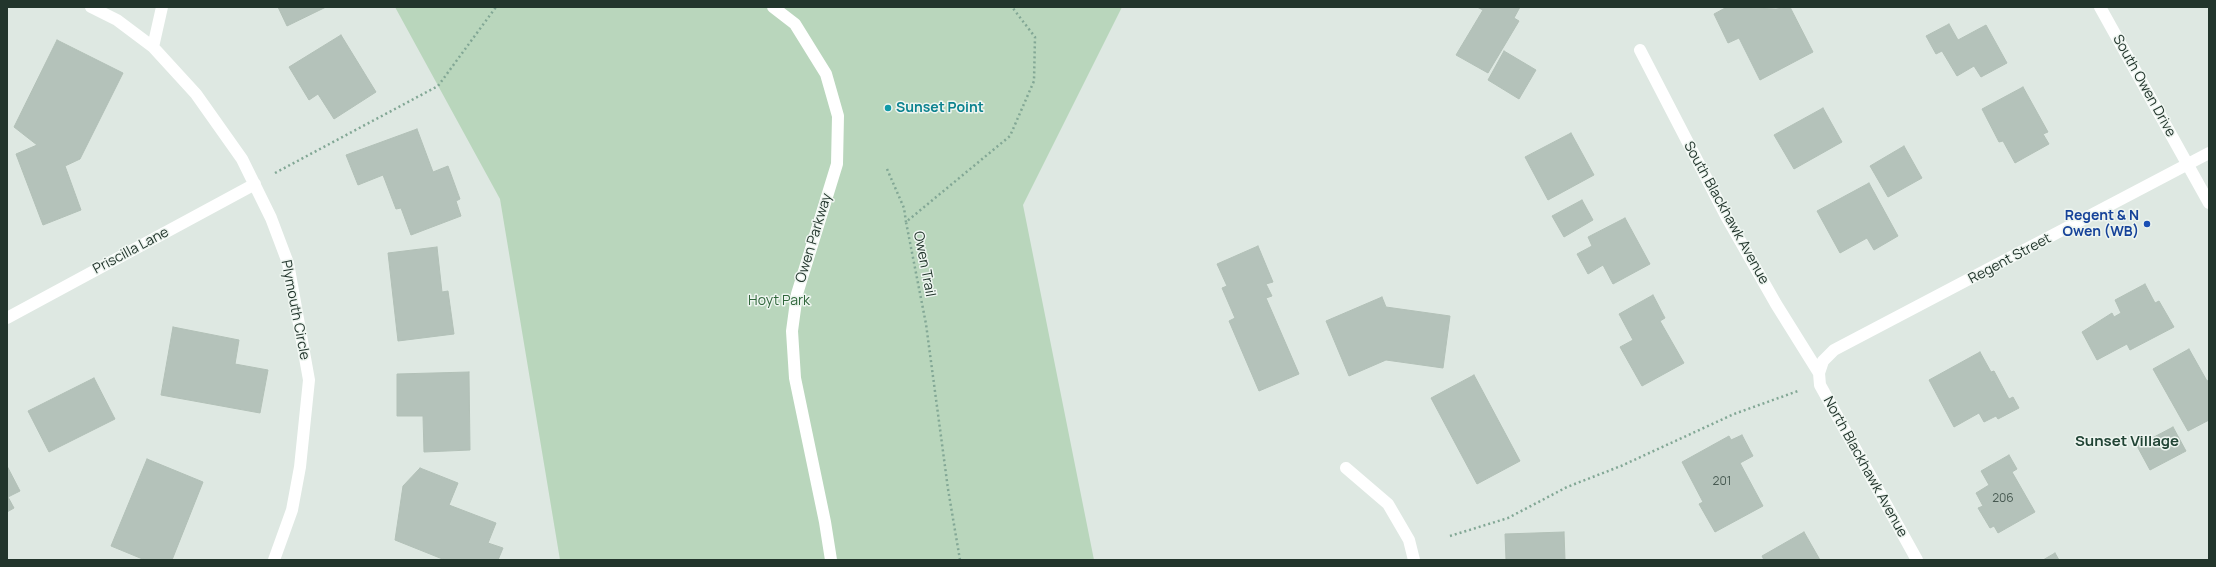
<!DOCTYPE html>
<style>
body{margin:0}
#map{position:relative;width:2216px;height:567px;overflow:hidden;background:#dee8e2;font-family:Manrope,sans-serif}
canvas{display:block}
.frame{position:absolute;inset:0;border:8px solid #22352c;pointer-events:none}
</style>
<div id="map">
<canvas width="2216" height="567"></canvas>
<div class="frame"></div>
</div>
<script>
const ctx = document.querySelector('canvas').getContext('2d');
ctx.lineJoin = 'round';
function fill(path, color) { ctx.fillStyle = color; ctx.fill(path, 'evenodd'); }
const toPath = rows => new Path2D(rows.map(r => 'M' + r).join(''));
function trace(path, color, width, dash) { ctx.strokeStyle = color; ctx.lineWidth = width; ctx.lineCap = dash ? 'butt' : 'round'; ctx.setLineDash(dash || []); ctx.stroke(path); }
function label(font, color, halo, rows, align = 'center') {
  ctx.font = font + ' Manrope,sans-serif'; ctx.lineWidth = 3; ctx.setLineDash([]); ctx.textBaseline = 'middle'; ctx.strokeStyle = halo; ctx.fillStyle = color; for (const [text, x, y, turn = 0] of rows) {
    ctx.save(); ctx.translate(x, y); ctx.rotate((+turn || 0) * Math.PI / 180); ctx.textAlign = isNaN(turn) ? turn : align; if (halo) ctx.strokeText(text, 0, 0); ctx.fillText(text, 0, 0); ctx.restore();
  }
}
const green = toPath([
 [395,7,1122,7,1023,205,1094,560,560,560,500,199]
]);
const building = toPath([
 [278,7,326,7,287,26,278,7],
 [1477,7,1520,7,1514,18,1519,21,1488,73,1456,55,1483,10,1477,7],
 [1727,7,1776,9,1790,7,1813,52,1760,80,1739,38,1728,43,1714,14,1727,7],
 [1949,24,1958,40,1986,25,2007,63,1981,77,1974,66,1957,76,1942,51,1936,54,1926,36,1949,24],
 [341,35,376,92,334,119,318,94,309,100,289,67,341,35],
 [57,40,123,73,80,159,65,166,81,210,43,225,16,154,37,145,14,127,57,40],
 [1504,51,1536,70,1519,99,1488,80,1504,51],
 [2023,87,2048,132,2043,134,2049,144,2015,163,2003,141,1999,142,1982,109,2023,87],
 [1823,108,1842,142,1794,169,1774,135,1823,108],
 [417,129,433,172,448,166,460,199,456,201,461,216,411,235,401,208,396,209,383,175,358,185,346,155,417,129],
 [1571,133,1594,175,1548,200,1525,157,1571,133],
 [1904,146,1922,178,1888,197,1870,166,1904,146],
 [1869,183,1898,236,1874,250,1867,238,1840,253,1817,211,1869,183],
 [1582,200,1593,220,1564,237,1552,216,1582,200],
 [1625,218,1650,264,1613,284,1603,265,1588,274,1577,254,1592,246,1588,237,1625,218],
 [1258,246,1273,282,1266,284,1272,296,1266,298,1299,374,1259,391,1229,321,1235,318,1222,288,1227,286,1217,264,1258,246],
 [437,247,442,292,448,291,454,334,398,341,388,253,437,247],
 [2145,284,2155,303,2159,301,2174,327,2130,350,2127,344,2097,360,2082,332,2112,313,2114,317,2121,313,2115,300,2145,284],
 [1653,295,1665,318,1660,321,1684,363,1642,386,1620,347,1633,340,1619,314,1653,295],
 [1382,297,1386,307,1450,316,1443,368,1386,360,1349,376,1326,321,1382,297],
 [173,327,239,340,235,364,268,370,260,413,161,395,173,327],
 [2189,349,2207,381,2209,380,2209,420,2188,431,2153,369,2189,349],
 [1980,352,1991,372,1994,371,2009,399,2013,397,2019,408,1998,419,1996,416,1984,422,1979,413,1954,427,1929,380,1980,352],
 [469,372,470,450,424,452,423,416,397,416,397,374,469,372],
 [1474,375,1520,461,1477,484,1431,398,1474,375],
 [94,378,115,419,49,452,28,411,94,378],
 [2173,427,2186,451,2150,470,2137,446,2173,427],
 [1742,435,1753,456,1740,463,1763,506,1715,532,1699,504,1703,502,1682,462,1729,436,1731,440,1742,435],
 [2009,455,2017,469,2012,472,2035,512,1998,533,1994,526,1990,528,1978,508,1983,506,1976,493,1989,485,1981,471,2009,455],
 [147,459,203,482,172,560,145,560,111,546,147,459],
 [7,466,20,491,8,497,14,508,7,512,7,466],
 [420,468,458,483,449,505,496,523,488,543,503,548,498,560,445,560,395,540,403,486,420,468],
 [1564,532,1565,560,1506,560,1505,534,1564,532],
 [1804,532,1820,560,1764,560,1762,556,1804,532],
 [2055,553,2059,560,2043,560,2055,553]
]);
const path = toPath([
 [887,169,904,208,906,222],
 [275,173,438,86,496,7],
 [1450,536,1508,518,1567,487,1621,466,1734,414,1798,391],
 [960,560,948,489,926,324,906,222,1010,136,1034,81,1035,37,1012,7]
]);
const minor = toPath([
 [91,7,117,20,153,47,196,94,242,159,271,218,288,263,309,380,300,467,292,510,274,560],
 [773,7,795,24,826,74,838,116,837,164,797,294,792,331,795,378,825,522,831,560],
 [2100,7,2209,203],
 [153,47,162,7],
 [1640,50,1726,216,1776,304,1819,373],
 [7,318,255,184],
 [1346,468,1388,504,1409,540,1414,560],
 [1917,560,1820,385,1819,373,1823,361,1834,350,2209,153]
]);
const markers = [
 [888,108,4,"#0f9aa8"],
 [2147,224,4,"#1a4fb4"]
];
const numberNames = [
 ["201",1722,482],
 ["206",2003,499]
];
const streetNames = [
 ["South Owen Drive",2144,86,61],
 ["South Blackhawk Avenue",1726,213,61],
 ["Owen Parkway",814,238,-73],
 ["Priscilla Lane",131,251,-28],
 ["Regent Street",2010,259,-28],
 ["Owen Trail",924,264,79],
 ["Plymouth Circle",295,310,79],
 ["North Blackhawk Avenue",1865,467,61]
];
const cultureNames = [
 ["Sunset Point",896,108]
];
const transitNames = [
 ["Regent & N",2139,216],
 ["Owen (WB)",2139,232]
];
const parkNames = [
 ["Hoyt Park",779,301]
];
const neighbourhoodNames = [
 ["Sunset Village",2127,442]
];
fill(green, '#b9d6bc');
fill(building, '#b4c2ba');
trace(building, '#b2c0b7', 1);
trace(path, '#82a795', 2.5, [2, 3]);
trace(minor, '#fff', 12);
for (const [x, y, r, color] of markers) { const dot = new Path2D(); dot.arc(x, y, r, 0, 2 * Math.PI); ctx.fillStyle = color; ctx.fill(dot); trace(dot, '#eef5f0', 1.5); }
label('12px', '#465850', null, numberNames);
label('14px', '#22352c', '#eef5f0', streetNames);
label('bold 14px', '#0d838f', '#eef5f0', cultureNames, 'left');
label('bold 14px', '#164399', '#eef5f0', transitNames, 'right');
label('14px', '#31673c', '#eef5f0', parkNames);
label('bold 15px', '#214435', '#eef5f0', neighbourhoodNames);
</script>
